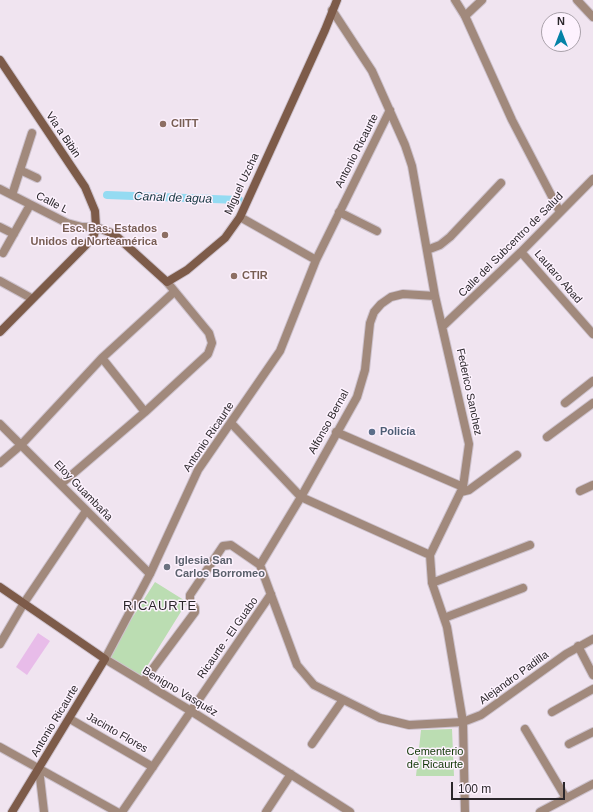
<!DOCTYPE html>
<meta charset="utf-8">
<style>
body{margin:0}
#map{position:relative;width:593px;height:812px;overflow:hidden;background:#f0e4f0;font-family:Helvetica,sans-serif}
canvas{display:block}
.north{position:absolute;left:541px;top:12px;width:40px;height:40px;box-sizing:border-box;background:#fdf2fe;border:1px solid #a9a1aa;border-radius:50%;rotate:0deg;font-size:11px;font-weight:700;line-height:16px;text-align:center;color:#2b272b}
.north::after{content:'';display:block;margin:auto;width:14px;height:18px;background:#0482a7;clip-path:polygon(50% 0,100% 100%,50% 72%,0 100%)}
.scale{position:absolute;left:451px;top:782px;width:114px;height:18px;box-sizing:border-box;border:2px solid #2b272b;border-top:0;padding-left:5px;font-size:12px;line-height:14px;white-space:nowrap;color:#2b272b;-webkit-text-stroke:3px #fdf2fe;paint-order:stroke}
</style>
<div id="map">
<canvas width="593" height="812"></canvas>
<div class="north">N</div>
<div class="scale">100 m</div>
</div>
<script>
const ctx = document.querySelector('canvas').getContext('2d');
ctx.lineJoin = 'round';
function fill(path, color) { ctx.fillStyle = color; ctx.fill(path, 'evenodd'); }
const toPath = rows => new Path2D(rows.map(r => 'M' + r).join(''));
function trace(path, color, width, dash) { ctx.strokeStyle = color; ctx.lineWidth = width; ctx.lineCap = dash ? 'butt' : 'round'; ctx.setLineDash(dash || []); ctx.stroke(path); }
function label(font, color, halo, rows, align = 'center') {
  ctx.font = font + ' Helvetica,sans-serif'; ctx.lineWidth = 3; ctx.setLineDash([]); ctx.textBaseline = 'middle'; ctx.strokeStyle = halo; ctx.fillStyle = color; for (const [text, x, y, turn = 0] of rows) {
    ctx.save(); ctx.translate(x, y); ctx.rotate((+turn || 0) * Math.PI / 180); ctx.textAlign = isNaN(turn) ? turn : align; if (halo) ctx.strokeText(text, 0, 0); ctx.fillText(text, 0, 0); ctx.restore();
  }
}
const green = toPath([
 [155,582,187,602,141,676,108,656],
 [452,729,454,776,416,776,421,730]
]);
const canal = toPath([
 [107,195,239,200]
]);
const building = toPath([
 [38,633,50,641,27,675,16,667]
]);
const street = toPath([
 [455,0,465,16,512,120,560,212],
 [577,0,593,17],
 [332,10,372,71,405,145,412,166,435,296,469,444,463,487,430,555,432,583,447,627,463,722,465,812],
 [465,16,482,0],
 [20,170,37,178],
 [0,189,67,223,82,227,96,227],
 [12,195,32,133],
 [339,212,377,231],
 [240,217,316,260],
 [0,227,14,234],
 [427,250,440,245,450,237,501,183],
 [521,252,593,334],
 [3,253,30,205],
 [0,281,31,298],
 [435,296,403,294,391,297,381,304,374,312,370,323,365,370,357,397,301,497,260,565,297,665,314,685,380,718,409,725,463,722,481,715,566,654,593,639],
 [443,326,521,252,593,179],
 [102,358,145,412],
 [565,403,593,381],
 [231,423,301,497,430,555],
 [0,424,150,574],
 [336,432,463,487],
 [547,437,593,403],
 [0,463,21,445,102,358,174,292],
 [61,484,145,412,208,354,212,343,209,333,167,282],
 [580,491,593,485],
 [461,492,469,490,517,455],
 [432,583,530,545],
 [444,618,523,588],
 [0,644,24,603,86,511],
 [578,646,593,675],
 [143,682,195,612,195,608,190,601,190,595,223,546,231,545,260,565],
 [552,712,593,689],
 [70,719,153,767],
 [525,729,566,798],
 [312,744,342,701],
 [569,744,593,732],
 [0,747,117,812],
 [39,769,44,812],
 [122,812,271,594],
 [266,812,291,774],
 [350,812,191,711,105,659,150,574,198,470,280,351,316,260,390,110],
 [540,812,593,784]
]);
const secondary = toPath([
 [0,60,85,187,95,211,96,227,94,235,86,245,0,332],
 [96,227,114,234,167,282,187,270,225,238,240,217,325,30,337,0],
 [0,587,105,659,12,812]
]);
const markers = [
 [163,124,4,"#8d6e63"],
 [165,235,4,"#8d6e63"],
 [234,276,4,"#8d6e63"],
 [372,432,4,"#5c6f8a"],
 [167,567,4,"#6b7280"]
];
const educationNames = [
 ["CIITT",171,124],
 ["Esc. Bas. Estados",157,229,"right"],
 ["Unidos de Norteamérica",157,242,"right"],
 ["CTIR",242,276]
];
const streetNames = [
 ["Via a Bibin",63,135,56],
 ["Antonio Ricaurte",357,151,-63],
 ["Miguel Uzcha",242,184,-65],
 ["Calle L",52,203,27],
 ["Calle del Subcentro de Salud",511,245,-45],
 ["Lautaro Abad",558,277,49],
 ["Federico Sanchez",469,392,78],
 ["Alfonso Bernal",329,422,-61],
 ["Antonio Ricaurte",209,437,-56],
 ["Eloy Guambaña",83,491,46],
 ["Ricaurte - El Guabo",228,638,-55],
 ["Alejandro Padilla",514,678,-36],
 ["Benigno Vasquéz",180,692,31],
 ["Antonio Ricaurte",55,721,-59],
 ["Jacinto Flores",117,733,30]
];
const serviceNames = [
 ["Policía",380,432]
];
const worshipNames = [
 ["Iglesia San",175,561],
 ["Carlos Borromeo",175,574]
];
const parkNames = [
 ["Cementerio",435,752],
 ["de Ricaurte",435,765]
];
const waterNames = [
 ["Canal de agua",173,198,2]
];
const quarterNames = [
 ["RICAURTE",160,606]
];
fill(green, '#bbddb2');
trace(canal, '#94dbf2', 8);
fill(building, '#e8bce9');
trace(street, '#cdc2cd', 10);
trace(secondary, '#cdc2cd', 10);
trace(street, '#a1897c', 8);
trace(secondary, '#7d5b49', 8);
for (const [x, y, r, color] of markers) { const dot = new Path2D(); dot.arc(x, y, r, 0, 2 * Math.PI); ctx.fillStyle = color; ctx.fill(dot); trace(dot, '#fdf2fe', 1.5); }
label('bold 11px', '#785e54', '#fdf2fe', educationNames, 'left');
label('11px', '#2b272b', '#fdf2fe', streetNames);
label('bold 11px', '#4e5e75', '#fdf2fe', serviceNames, 'left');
label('bold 11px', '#5b616d', '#fdf2fe', worshipNames, 'left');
label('11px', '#123807', '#fdf2fe', parkNames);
label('italic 12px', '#143641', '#fdf2fe', waterNames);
ctx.letterSpacing = '1px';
label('13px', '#2b272b', '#fdf2fe', quarterNames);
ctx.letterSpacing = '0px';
</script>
